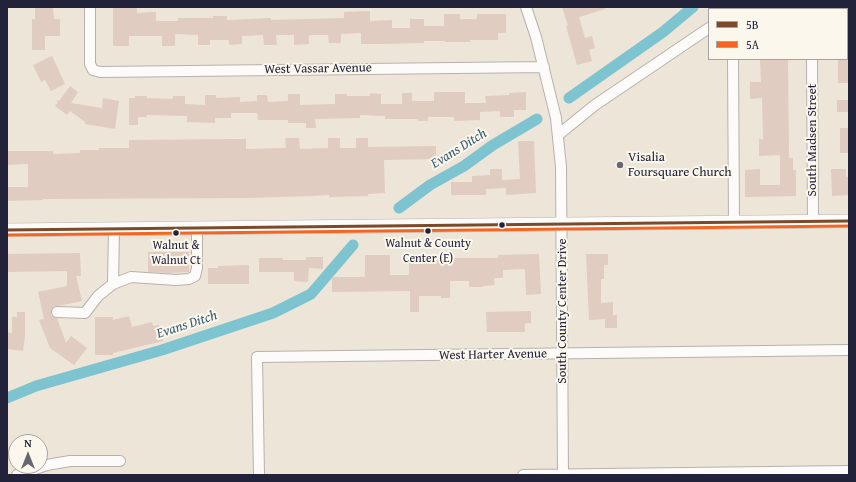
<!DOCTYPE html>
<style>
body{margin:0}
#map{position:relative;width:856px;height:482px;overflow:hidden;background:#ede5d8;font-family:"Gentium Book Plus",serif}
canvas{display:block}
.frame{position:absolute;inset:0;border:8px solid #22223b;pointer-events:none}
.legend{position:absolute;left:708px;top:8px;width:140px;height:52px;box-sizing:border-box;background:#fbf7ec;border:1px solid #a4a2a5;margin:0;padding:5px 7px;list-style:none;font-size:12px;color:#22223b}
.legend li{display:flex;align-items:center;gap:8px;height:20px}
.legend b{width:20px;border:1px solid #a4a2a5}
.north{position:absolute;left:8px;top:434px;width:40px;height:40px;box-sizing:border-box;background:#fbf7ec;border:1px solid #a4a2a5;border-radius:50%;rotate:0deg;font-size:11px;font-weight:700;line-height:16px;text-align:center;color:#22223b}
.north::after{content:'';display:block;margin:auto;width:14px;height:18px;background:#696672;clip-path:polygon(50% 0,100% 100%,50% 72%,0 100%)}
</style>
<div id="map">
<canvas width="856" height="482"></canvas>
<div class="frame"></div>
<ul class="legend">
<li><b style="height:5px;background:#7a4b2a"></b>5B</li>
<li><b style="height:5px;background:#f26522"></b>5A</li>
</ul>
<div class="north">N</div>
</div>
<script>
const ctx = document.querySelector('canvas').getContext('2d');
ctx.lineJoin = 'round';
const toPath = rows => new Path2D(rows.map(r => 'M' + r).join(''));
function trace(path, color, width, dash) { ctx.strokeStyle = color; ctx.lineWidth = width; ctx.lineCap = dash ? 'butt' : 'round'; ctx.setLineDash(dash || []); ctx.stroke(path); }
function fill(path, color) { ctx.fillStyle = color; ctx.fill(path, 'evenodd'); }
function label(font, color, halo, rows, align = 'center') {
  ctx.font = font + ' "Gentium Book Plus",serif'; ctx.lineWidth = 4; ctx.setLineDash([]); ctx.textBaseline = 'middle'; ctx.strokeStyle = halo; ctx.fillStyle = color; for (const [text, x, y, turn = 0] of rows) {
    ctx.save(); ctx.translate(x, y); ctx.rotate((+turn || 0) * Math.PI / 180); ctx.textAlign = isNaN(turn) ? turn : align; if (halo) ctx.strokeText(text, 0, 0); ctx.fillText(text, 0, 0); ctx.restore();
  }
}
const canal = toPath([
 [569,98,663,32,693,7],
 [399,208,430,185,464,166,493,145,537,119],
 [7,398,36,386,162,350,273,313,311,294,353,245]
]);
const building = toPath([
 [35,7,53,7,54,19,60,19,60,36,45,36,45,50,32,50,32,19,35,19],
 [113,7,137,7,137,13,156,12,156,21,178,21,178,18,213,18,213,16,227,16,227,20,271,18,271,20,344,18,344,12,370,11,370,21,392,20,392,28,410,28,410,19,424,19,424,26,444,26,444,14,460,14,460,19,477,19,477,14,506,14,506,33,498,33,498,40,470,40,470,42,445,42,445,41,424,41,424,43,377,44,361,44,361,33,341,34,341,43,329,43,328,35,309,35,309,44,294,45,294,35,276,35,277,45,264,45,263,35,242,36,242,44,229,45,229,40,210,40,210,45,198,45,198,35,175,34,175,46,162,46,162,36,129,36,129,46,113,46],
 [562,7,604,7,605,9,579,17,585,38,592,36,595,48,589,50,592,61,577,65,566,26,568,26],
 [52,56,65,84,51,91,45,80,41,82,33,65],
 [760,59,788,59,789,158,793,158,793,170,796,170,796,196,745,197,745,170,760,169,760,185,780,185,780,155,759,156,759,139,763,139,762,98,750,99,750,82,761,82],
 [838,59,849,59,849,83,838,83],
 [70,86,78,92,71,103,102,108,103,98,119,101,115,129,85,124,85,122,70,111,67,115,55,106,58,102,55,100,59,101],
 [434,92,465,92,465,103,486,103,485,96,509,95,509,93,526,92,526,110,514,110,514,117,500,117,500,111,480,112,480,120,454,121,454,117,428,117,428,121,418,121,418,119,385,119,385,116,360,115,360,118,315,119,316,128,306,128,306,123,288,123,288,120,258,120,257,113,231,113,231,118,215,118,215,123,187,122,187,116,147,115,147,117,138,117,138,125,129,125,129,98,135,98,135,96,147,96,147,98,173,99,173,96,185,96,185,104,205,105,205,95,216,95,216,98,240,97,240,102,257,101,257,95,267,95,268,102,288,101,288,94,300,94,300,105,335,104,335,94,347,94,347,96,370,96,370,93,381,94,381,104,402,104,402,93,412,93,412,101,434,101],
 [837,100,849,100,849,112,837,112],
 [840,128,849,128,849,153,840,153],
 [285,138,299,138,300,149,328,148,328,138,340,138,340,148,356,148,356,138,368,138,368,147,436,146,436,159,384,160,385,193,368,194,368,196,329,197,329,195,311,196,249,198,43,199,43,200,7,201,7,187,28,187,28,164,7,165,7,151,53,151,53,154,80,153,80,150,99,150,99,148,129,148,129,140,234,139,246,139,246,149,286,148],
 [518,141,534,141,536,193,506,195,506,188,486,189,486,195,451,195,451,182,472,182,472,176,490,175,490,169,502,169,502,180,520,179],
 [831,169,846,169,846,177,849,177,849,195,832,196],
 [148,252,189,252,189,272,170,273,148,272],
 [80,253,81,276,76,276,82,301,53,307,51,311,51,315,57,318,66,343,71,336,87,348,74,365,50,348,39,320,44,319,38,292,67,286,67,271,7,272,7,254],
 [539,254,541,294,526,295,525,269,503,270,503,278,494,278,495,285,483,286,483,287,469,287,469,281,450,281,450,298,441,298,441,296,419,296,419,312,410,312,410,291,332,292,332,277,365,277,365,255,390,255,390,275,409,275,409,255,452,255,453,258,498,258,498,255],
 [586,254,608,254,608,265,604,265,604,279,601,279,601,303,613,302,613,315,617,315,617,328,605,328,605,319,589,320],
 [306,257,323,257,323,269,309,268,308,282,294,281,294,272,259,272,259,258,283,258,283,260,306,260],
 [249,265,249,284,208,284,208,268,218,268,218,266],
 [531,311,531,323,525,323,525,332,487,332,486,312],
 [17,312,25,312,25,336,23,351,7,349,7,332,12,333,12,317,17,317],
 [129,316,132,327,152,322,153,326,159,325,163,341,113,353,113,355,95,355,95,317,113,317,113,320]
]);
const minor = toPath([
 [90,7,90,64,93,70,100,72,544,67],
 [526,7,536,37,556,118,561,167,563,475],
 [814,9,815,7],
 [733,59,734,222],
 [812,59,813,221],
 [558,135,595,105,709,28],
 [113,284,114,229],
 [57,312,85,313,98,296,113,284,131,277,176,280,189,279,195,276,197,268,197,228],
 [17,475,47,465,70,461,120,461],
 [259,475,257,357,849,350],
 [523,475,849,471]
]);
const major = toPath([
 [7,230,849,221]
]);
const bus1 = toPath([
 [7,230,849,221]
]);
const bus2 = toPath([
 [7,235,849,226]
]);
const markers = [
 [620,165,4,"#696672"],
 [502,225,3.5,"#22223b"],
 [428,231,3.5,"#22223b"],
 [176,233,3.5,"#22223b"]
];
const busNames = [
 ["Walnut & County",428,244],
 ["Center (E)",428,259],
 ["Walnut &",176,246],
 ["Walnut Ct",176,261]
];
const streetNames = [
 ["West Vassar Avenue",318,69,-1],
 ["South Madsen Street",813,140,-90],
 ["South County Center Drive",563,311,-90],
 ["West Harter Avenue",493,355,-1]
];
const poiNames = [
 ["Visalia",628,158],
 ["Foursquare Church",628,173]
];
const waterNames = [
 ["Evans Ditch",459,149,-32],
 ["Evans Ditch",187,325,-18]
];
trace(canal, '#7ec4d0', 11);
fill(building, '#e0ccc1');
trace(minor, '#b7b1ac', 12);
trace(major, '#b7b1ac', 14);
trace(minor, '#fcfbf9', 10);
trace(major, '#fcfbf9', 13);
trace(bus1, '#7a4b2a', 3);
trace(bus2, '#f26522', 3);
for (const [x, y, r, color] of markers) { const dot = new Path2D(); dot.arc(x, y, r, 0, 2 * Math.PI); ctx.fillStyle = color; ctx.fill(dot); trace(dot, '#fbf7ec', 1.5); }
label('12px', '#22223b', '#fbf7ec', busNames);
label('13px', '#22223b', '#fbf7ec', streetNames);
label('13px', '#22223b', '#fbf7ec', poiNames, 'left');
label('italic 14px', '#345d75', '#fbf7ec', waterNames);
</script>
